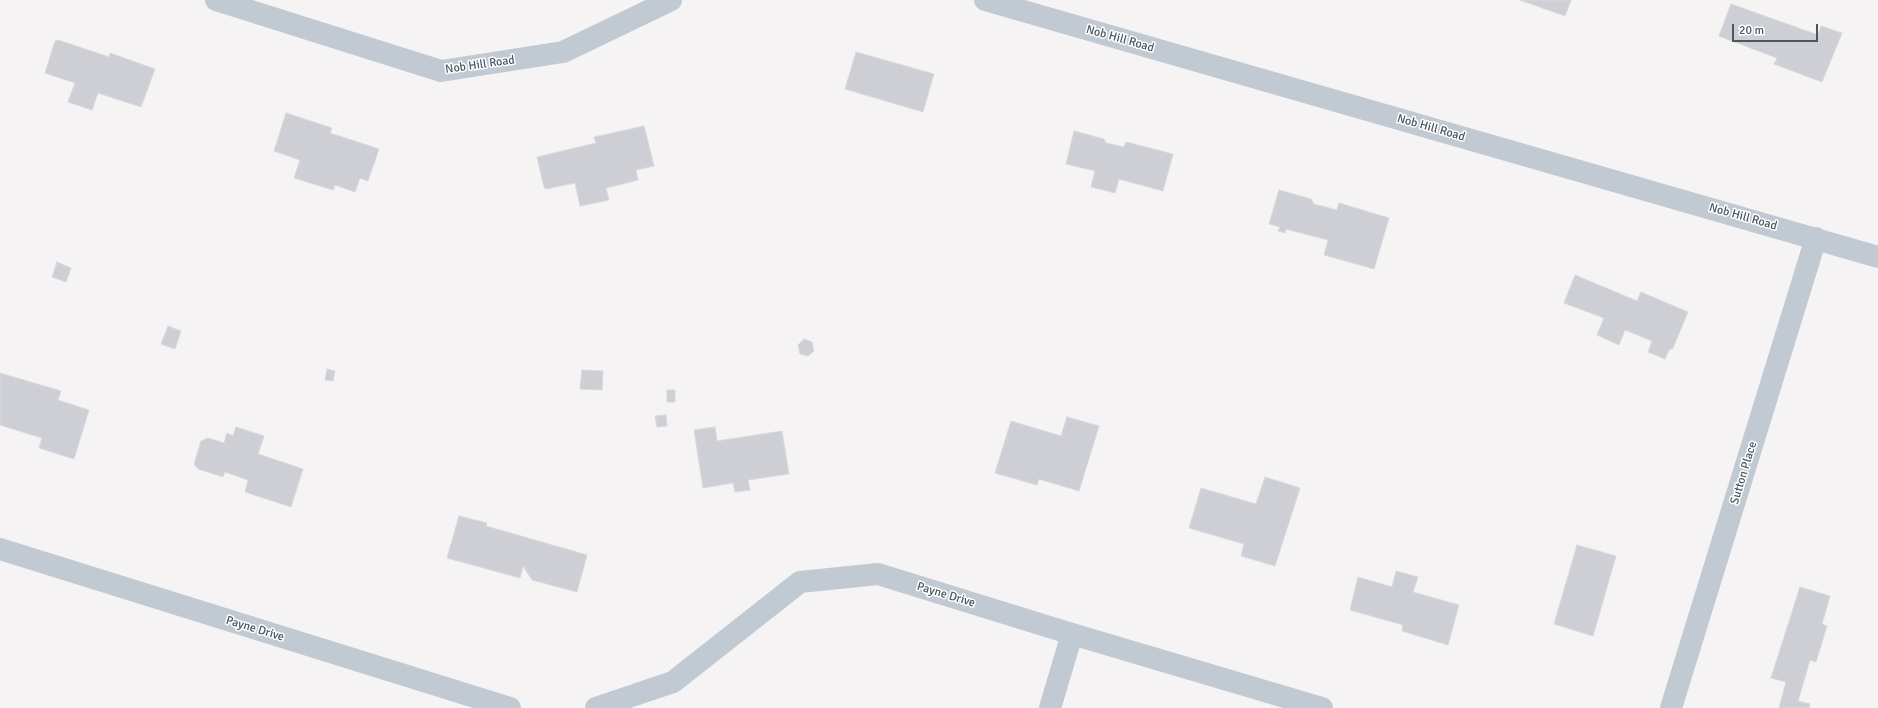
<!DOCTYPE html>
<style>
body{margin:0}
#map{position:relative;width:1878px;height:708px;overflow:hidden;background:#f5f3f3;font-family:Signika,sans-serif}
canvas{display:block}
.scale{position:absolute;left:1732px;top:24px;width:86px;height:18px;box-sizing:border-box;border:2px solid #4a5661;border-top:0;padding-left:5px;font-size:12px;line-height:14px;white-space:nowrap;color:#4a5661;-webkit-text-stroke:3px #fff;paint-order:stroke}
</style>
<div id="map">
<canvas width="1878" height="708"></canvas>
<div class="scale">20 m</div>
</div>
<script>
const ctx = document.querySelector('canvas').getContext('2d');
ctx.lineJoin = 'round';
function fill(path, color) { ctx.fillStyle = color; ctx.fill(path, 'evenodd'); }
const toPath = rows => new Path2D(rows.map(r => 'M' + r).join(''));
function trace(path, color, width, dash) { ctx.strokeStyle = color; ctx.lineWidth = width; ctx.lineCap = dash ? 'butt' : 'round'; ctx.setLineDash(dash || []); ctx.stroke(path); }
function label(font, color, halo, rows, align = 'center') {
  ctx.font = font + ' Signika,sans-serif'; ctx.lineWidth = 3; ctx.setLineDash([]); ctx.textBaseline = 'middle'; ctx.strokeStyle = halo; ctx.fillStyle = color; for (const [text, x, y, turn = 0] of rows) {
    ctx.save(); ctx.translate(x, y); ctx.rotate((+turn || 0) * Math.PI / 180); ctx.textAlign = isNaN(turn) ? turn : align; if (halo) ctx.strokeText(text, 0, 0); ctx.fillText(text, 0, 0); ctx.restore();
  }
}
const building = toPath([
 [1520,0,1571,0,1565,16,1520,0],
 [1731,4,1818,35,1821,26,1842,33,1822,82,1774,64,1777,58,1719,36,1731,4],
 [58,40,109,57,110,53,155,69,141,107,98,93,92,110,68,102,75,83,45,73,55,41,58,40],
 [856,52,934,74,923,112,845,89,856,52],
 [286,113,332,128,330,133,379,149,368,181,360,178,355,192,335,185,333,190,294,178,300,160,274,151,286,113],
 [644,126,654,166,636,170,638,180,606,188,609,200,580,206,575,183,546,189,544,187,537,157,596,143,594,137,644,126],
 [1074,131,1104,139,1106,143,1124,147,1126,142,1173,154,1163,191,1119,179,1115,193,1091,187,1095,171,1066,164,1074,131],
 [1279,190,1311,199,1314,204,1337,210,1339,203,1389,218,1374,269,1324,255,1328,240,1286,229,1285,233,1278,231,1280,227,1269,224,1279,190],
 [57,262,71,268,66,282,52,277,57,262],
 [1575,275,1637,301,1641,292,1688,312,1673,348,1669,350,1665,359,1648,352,1652,341,1625,330,1619,345,1597,335,1604,318,1564,303,1575,275],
 [168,326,181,331,175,349,161,344,168,326],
 [804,339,812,342,814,351,808,356,800,354,798,345,804,339],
 [327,369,335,371,333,381,325,380,327,369],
 [582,370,603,371,602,390,580,389,582,370],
 [0,373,61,391,58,400,89,410,74,459,39,448,42,438,0,425,0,373],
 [667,390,675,390,675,402,667,402,667,390],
 [666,415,667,426,657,427,655,416,666,415],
 [1067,417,1099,426,1079,491,1039,479,1037,485,995,473,1011,421,1061,436,1067,417],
 [236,427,264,436,258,454,303,469,291,507,245,492,248,480,225,472,223,477,198,469,194,464,201,441,208,438,224,443,227,433,233,436,236,427],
 [715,427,717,441,782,431,789,474,748,480,750,490,735,492,733,483,703,488,694,430,715,427],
 [1265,477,1300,488,1275,566,1241,556,1244,544,1189,528,1201,488,1256,504,1265,477],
 [459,516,487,523,486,526,587,555,577,592,532,580,523,566,520,578,447,558,459,516],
 [1577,545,1616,556,1593,636,1554,624,1577,545],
 [1396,571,1418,577,1413,592,1459,605,1448,645,1402,631,1403,625,1350,610,1358,577,1392,587,1396,571],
 [1800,587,1830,596,1822,624,1827,626,1816,662,1810,660,1798,701,1810,704,1809,708,1779,708,1786,682,1771,678,1800,587]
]);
const minor = toPath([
 [216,0,441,71,563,52,671,0],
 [985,0,1878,257],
 [0,549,510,708],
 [596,708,673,682,800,582,878,574,1072,634,1322,708],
 [1050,708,1072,634],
 [1671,708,1816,238]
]);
const streetNames = [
 ["Nob Hill Road",1120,39,16],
 ["Nob Hill Road",480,65,-8],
 ["Nob Hill Road",1431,128,16],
 ["Nob Hill Road",1743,217,16],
 ["Sutton Place",1744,473,-73],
 ["Payne Drive",946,595,17],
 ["Payne Drive",255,629,17]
];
fill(building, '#cdcfd5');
trace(building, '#d7d9de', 1);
trace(minor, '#c1cad2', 22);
label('12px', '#4a5661', '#fff', streetNames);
</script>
